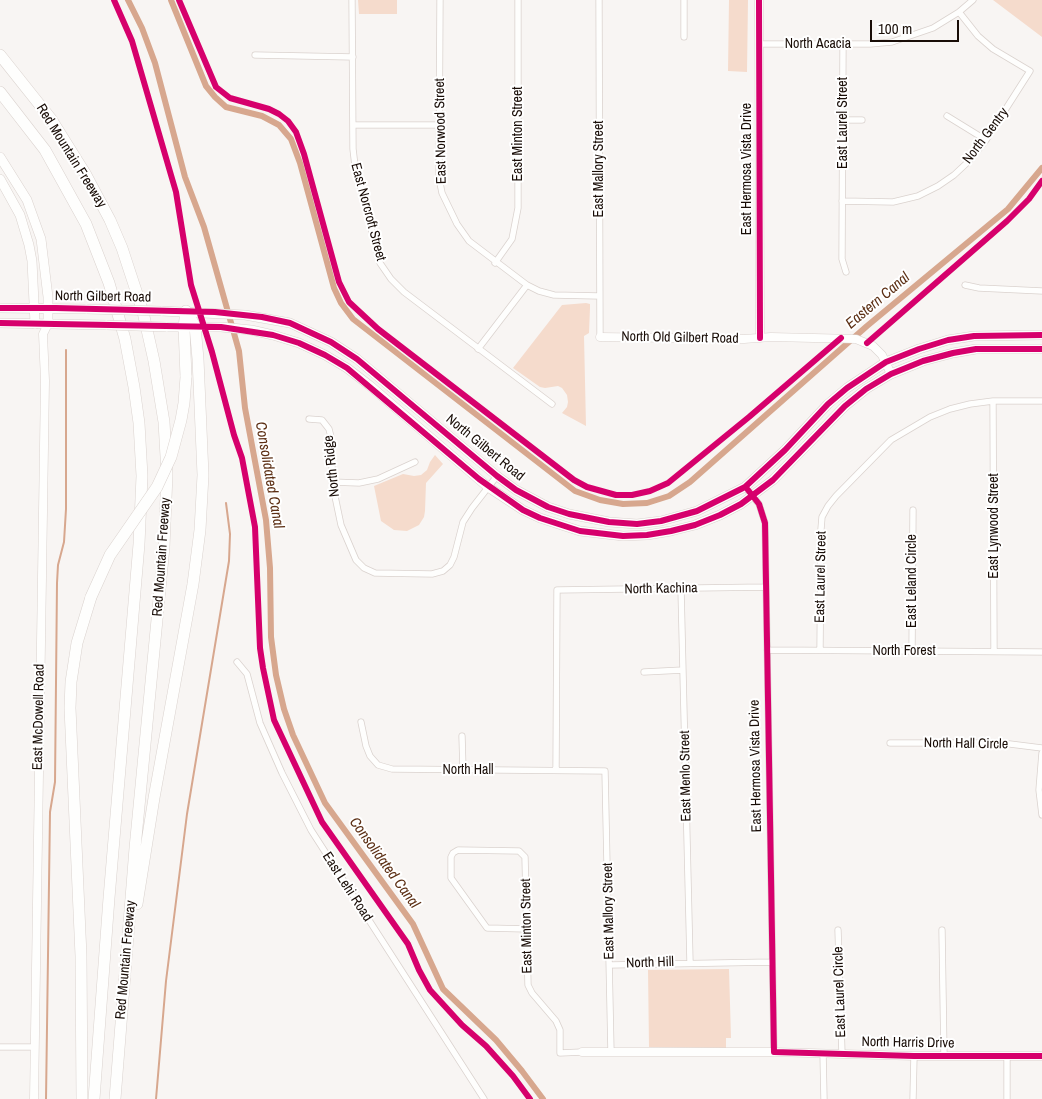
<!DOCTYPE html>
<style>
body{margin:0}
#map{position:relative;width:1042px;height:1099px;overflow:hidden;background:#f8f5f3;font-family:"Archivo Narrow",sans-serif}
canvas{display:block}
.scale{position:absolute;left:870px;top:20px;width:89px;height:22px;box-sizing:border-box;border:2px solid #190d07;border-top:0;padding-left:6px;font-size:15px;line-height:18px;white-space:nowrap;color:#190d07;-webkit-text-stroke:4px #fff;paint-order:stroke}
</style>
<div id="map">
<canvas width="1042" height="1099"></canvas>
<div class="scale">100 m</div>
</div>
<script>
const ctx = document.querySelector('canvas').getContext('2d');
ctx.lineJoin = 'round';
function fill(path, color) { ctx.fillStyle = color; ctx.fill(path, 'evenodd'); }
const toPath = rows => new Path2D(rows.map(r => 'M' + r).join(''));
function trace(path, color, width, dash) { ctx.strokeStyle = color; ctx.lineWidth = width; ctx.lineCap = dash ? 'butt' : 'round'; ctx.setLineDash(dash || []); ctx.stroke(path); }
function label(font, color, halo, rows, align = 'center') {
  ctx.font = font + ' "Archivo Narrow",sans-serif'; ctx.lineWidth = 4; ctx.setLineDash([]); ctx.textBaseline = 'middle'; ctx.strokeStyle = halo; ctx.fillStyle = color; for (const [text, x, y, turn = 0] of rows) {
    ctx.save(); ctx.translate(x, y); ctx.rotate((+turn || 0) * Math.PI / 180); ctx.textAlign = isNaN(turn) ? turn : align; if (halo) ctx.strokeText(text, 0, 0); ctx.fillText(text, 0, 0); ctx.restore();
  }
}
const green = toPath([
 [358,0,397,0,397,14,359,14],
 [729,0,748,0,747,72,728,71],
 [993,0,1042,0,1042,37],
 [586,303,590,304,590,308,589,333,584,336,586,426,562,413,567,407,568,402,567,395,562,388,558,386,545,388,540,387,513,368,562,305],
 [435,455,443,464,426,483,425,511,424,517,419,525,407,531,394,530,381,521,374,486,403,474,414,476,421,475,427,470,430,462],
 [729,969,731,1038,726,1038,726,1048,649,1047,648,970]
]);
const stream = toPath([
 [46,1099,50,812,55,782,57,583,58,565,64,542,66,509,66,350],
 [156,1099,166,981,187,814,229,561,230,534,226,503]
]);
const canal = toPath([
 [128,0,142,28,155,63,185,177,204,227,239,351,245,408,266,520,270,568,271,637,276,675,284,709,293,735,325,803,413,924,443,989,496,1040,522,1071,543,1099],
 [171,0,206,86,215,97,226,107,262,116,279,125,291,139,300,163,334,288,341,303,353,319,575,491,600,500,623,504,647,503,669,496,690,482,867,326,1008,209,1042,168]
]);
const minor = toPath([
 [352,0,353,149,355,166,380,263,391,279,404,292,552,404],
 [440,0,439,178,442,193,457,224,469,241,527,285,539,291,554,295,599,296],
 [599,0,600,337],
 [684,37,684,0],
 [759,44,870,44,892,42,933,28,959,12,973,0],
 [843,45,842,259,846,272],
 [255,55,353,57],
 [947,116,986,140],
 [843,120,862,120],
 [354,125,439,125],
 [842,201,893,202,918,196,938,186,954,175,969,161,986,140,1030,71,993,49,978,36,959,12],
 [495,263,512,239,518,208,518,0],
 [965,285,979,288,1042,291],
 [478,349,527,285],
 [993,401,994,651],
 [309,419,322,420,329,429,332,441,332,482,341,525,356,560,364,568,375,573,432,574,443,571,450,565,454,557,463,522,472,508,497,476],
 [332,482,359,483,378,479,415,462],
 [745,487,759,504,765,523,774,1052],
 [681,589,690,962],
 [767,650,1042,652],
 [820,650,821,529,822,517,828,506,836,496,891,440,930,417,950,409,970,404,993,401,1042,401],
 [912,652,913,510],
 [237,662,247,674,260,723,282,773,311,830,484,1099],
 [644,672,683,670],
 [361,722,366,746,370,756,378,765,392,769,605,771,611,1052],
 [462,736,463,770],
 [890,743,1002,743,1042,748],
 [1042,753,1039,790,1042,815],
 [556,770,557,590,766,587],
 [527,929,487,928,451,878,451,857,453,853,458,850,519,851,525,857,528,985,532,993,556,1021,560,1030,560,1053,582,1052],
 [838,930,842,1054],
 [942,930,944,1056],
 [610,965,772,962],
 [0,1047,34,1047],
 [823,1053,824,1099],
 [1007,1056,1007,1099],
 [913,1099,914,1056]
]);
const tertiary = toPath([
 [759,0,760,338],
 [600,337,744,339,771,337,856,339,873,346,882,355,891,374],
 [582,1052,774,1052,914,1056,1042,1056],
 [34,1099,45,381,43,334,48,324]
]);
const secondary = toPath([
 [0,157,27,200,41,239,48,297,48,324],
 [0,179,20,215,29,245,32,261,35,324]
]);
const primary = toPath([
 [0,308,87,309],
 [161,311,245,315,290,323,331,342,357,359,497,476,516,490,548,507,569,514,609,522,637,524,661,521,697,511,745,487,785,450,828,404,847,388,886,362,919,349,948,340,974,336,1042,335],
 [0,323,107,325],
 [166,327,221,327,251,330,273,335,299,343,325,355,347,368,369,385,488,487,523,510,540,518,580,531,623,536,647,535,671,531,695,525,720,515,741,504,773,480,845,406,866,389,891,374,923,361,953,353,976,349,1042,349]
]);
const motorway = toPath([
 [0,55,51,119,86,175,110,220,122,248,143,312,154,361,164,422,167,474,164,547,135,848,115,1099],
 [0,92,45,150,86,224,109,283,125,339,134,387,139,423,142,476,139,544,109,898,94,1099],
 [186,311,184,327,186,377],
 [137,904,154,798,193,584,200,530,203,475,198,359,195,326,186,311],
 [82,1099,81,956,70,708,71,682,77,643,91,597]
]);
const primaryBridge = toPath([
 [87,309,161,311],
 [107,325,166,327]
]);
const motorwayBridge = toPath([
 [91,597,110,555,157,487,171,457,181,420,184,403,186,377]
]);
const cycleway = toPath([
 [114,0,132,41,171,175,176,192,191,285,212,352,234,435,242,458,255,527,260,648,263,668,274,720,322,822,408,944,419,970,430,990,462,1025,486,1046,513,1076,530,1099],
 [179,0,216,87,230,98,269,109,279,114,288,121,296,132,304,154,339,282,349,302,378,329,574,480,587,487,616,495,632,495,650,491,668,483,749,417,841,338],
 [759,0,760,338],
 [0,308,56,308,215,312,262,317,290,323,331,342,357,359,497,476,516,490,548,507,569,514,609,522,637,524,661,521,697,511,745,487,785,450,828,404,847,388,886,362,919,349,948,340,974,336,1042,335],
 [0,323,221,327,273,335,299,343,325,355,347,368,479,479,523,510,540,518,580,531,623,536,647,535,671,531,695,525,720,515,741,504,773,480,845,406,866,389,891,374,923,361,953,353,976,349,1042,349],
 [867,343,1007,221,1029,199,1042,181],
 [748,490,759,504,765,523,774,1052,914,1056,1042,1056]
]);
const streetNames = [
 ["North Acacia",818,44],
 ["East Laurel Street",843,123,-90],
 ["East Norwood Street",441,131,-91],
 ["East Minton Street",518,134,-90],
 ["North Gentry",986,136,-53],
 ["Red Mountain Freeway",71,156,58],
 ["East Mallory Street",599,169,-90],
 ["East Hermosa Vista Drive",747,169,-90],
 ["East Norcroft Street",368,212,75],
 ["North Gilbert Road",103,297,1],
 ["North Old Gilbert Road",680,338,1],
 ["North Gilbert Road",485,448,39],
 ["North Ridge",332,466,-96],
 ["East Lynwood Street",994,526,-90],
 ["Red Mountain Freeway",162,557,-86],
 ["East Laurel Street",821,577,-89],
 ["East Leland Circle",912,581,-90],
 ["North Kachina",661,589,-1],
 ["North Forest",904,651],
 ["East McDowell Road",39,717,-89],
 ["North Hall Circle",966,744,1],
 ["East Hermosa Vista Drive",756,766,-91],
 ["North Hall",468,770],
 ["East Menlo Street",686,776,-91],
 ["East Lehi Road",347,887,57],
 ["East Mallory Street",609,911,-91],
 ["East Minton Street",527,926,-91],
 ["Red Mountain Freeway",126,960,-85],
 ["North Hill",650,963,-2],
 ["East Laurel Circle",840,992,-92],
 ["North Harris Drive",908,1043,1]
];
const waterNames = [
 ["Eastern Canal",878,301,-40],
 ["Consolidated Canal",269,475,80],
 ["Consolidated Canal",384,863,54]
];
fill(green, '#f5dbcc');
trace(stream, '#d7a78e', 2);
trace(canal, '#d7a78e', 6);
trace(minor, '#dad2ce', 7);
trace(tertiary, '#dad2ce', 9);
trace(secondary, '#dad2ce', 10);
trace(primary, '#dad2ce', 10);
trace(motorway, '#dad2ce', 12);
trace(minor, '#fefefd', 5.5);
trace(tertiary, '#fefefd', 8);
trace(secondary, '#fefefd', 9);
trace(primary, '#fefefd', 9);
trace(motorway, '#fefefd', 11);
trace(primaryBridge, '#dad2ce', 10, []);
trace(motorwayBridge, '#dad2ce', 12, []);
trace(primaryBridge, '#fefefd', 9);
trace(motorwayBridge, '#fefefd', 11);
trace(cycleway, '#d6006c', 6);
label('14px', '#190d07', '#fff', streetNames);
label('italic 15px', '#5c2f14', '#fff', waterNames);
</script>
